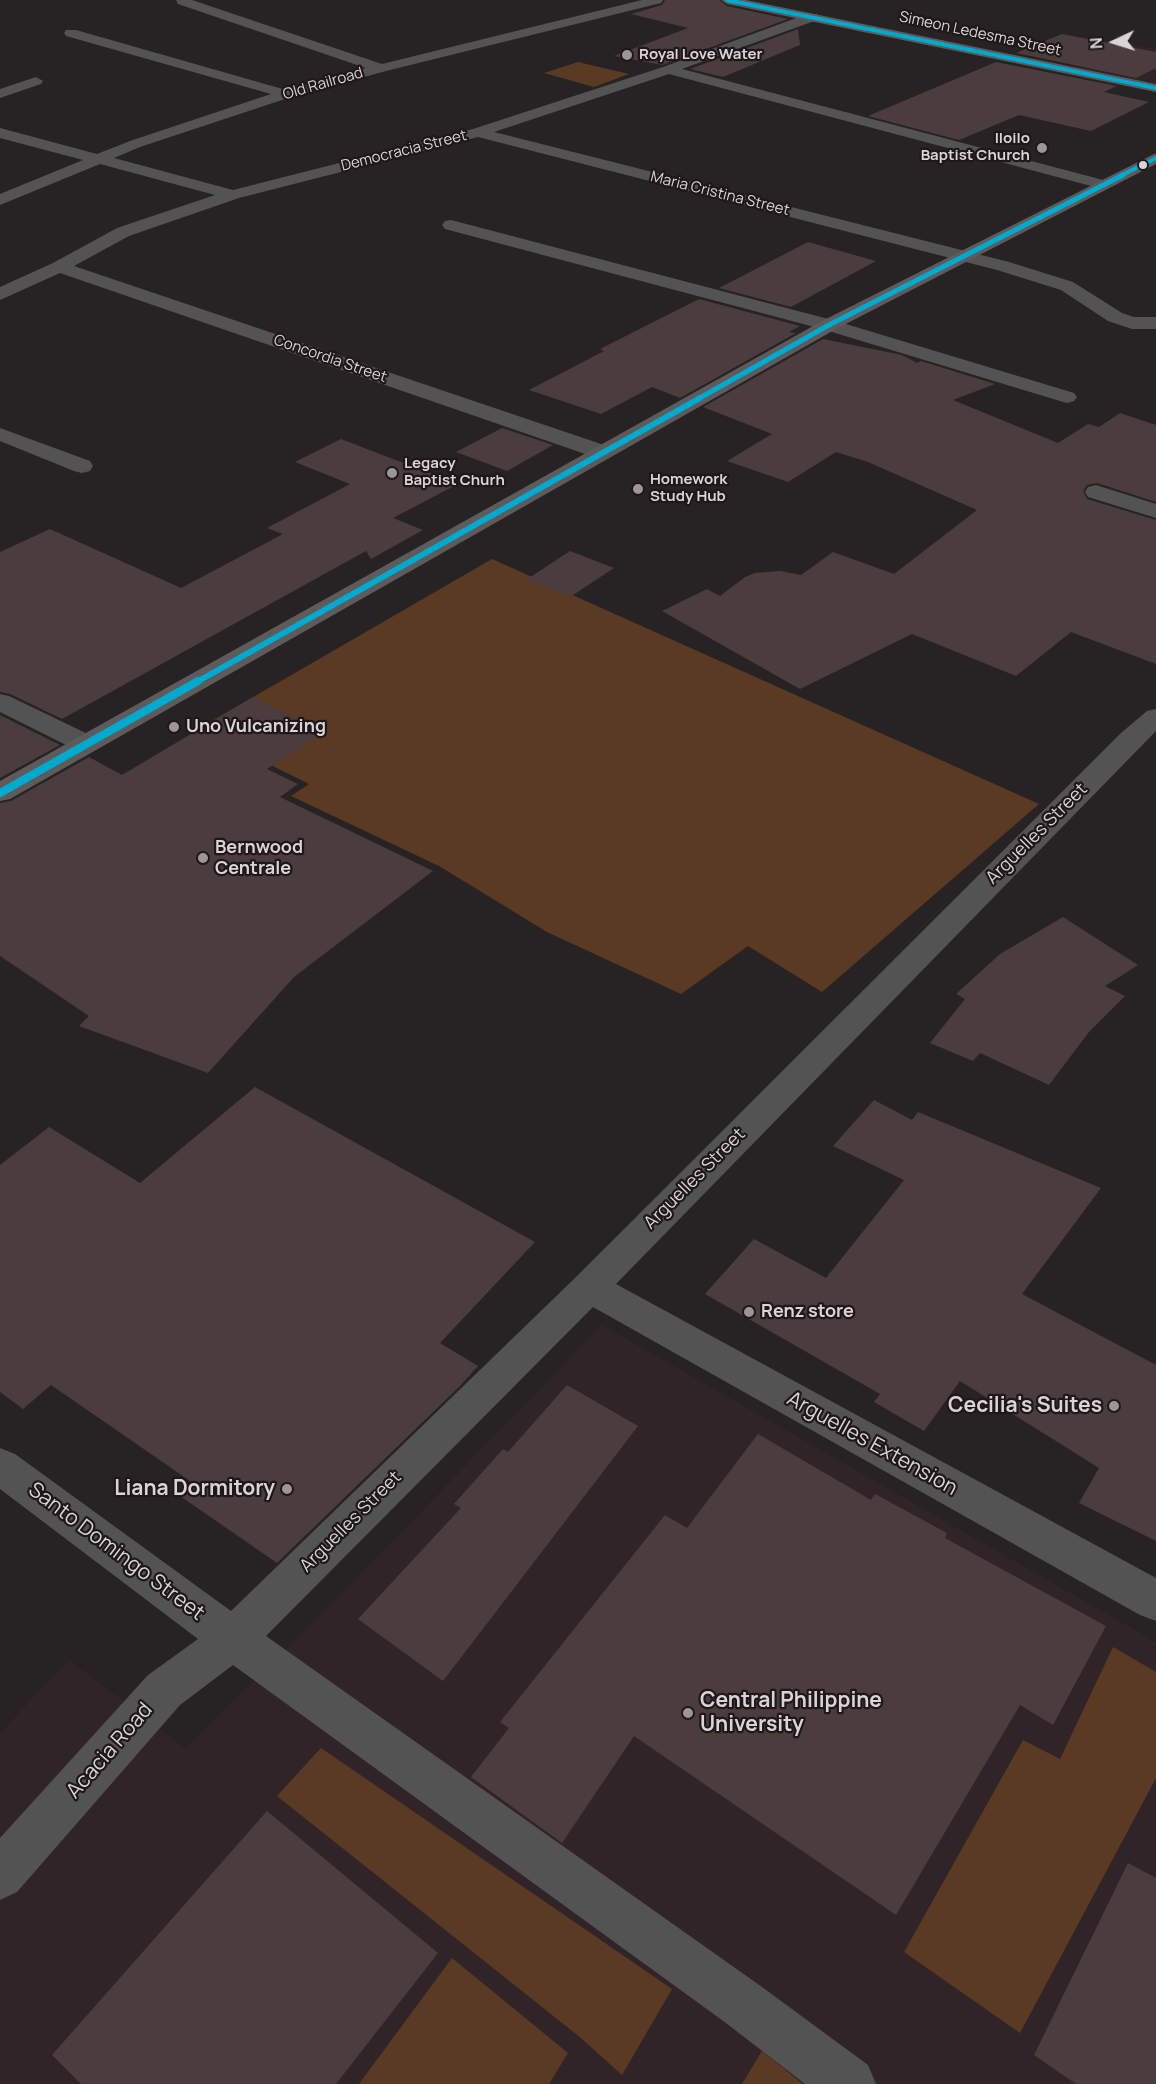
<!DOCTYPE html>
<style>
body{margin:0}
#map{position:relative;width:1156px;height:2084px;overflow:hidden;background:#272325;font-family:Manrope,sans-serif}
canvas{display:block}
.north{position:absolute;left:1084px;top:12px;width:60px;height:60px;-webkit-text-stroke:4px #1f171a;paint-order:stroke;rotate:266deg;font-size:16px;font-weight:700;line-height:24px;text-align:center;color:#dad4d6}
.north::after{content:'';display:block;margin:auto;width:21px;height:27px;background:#dad4d6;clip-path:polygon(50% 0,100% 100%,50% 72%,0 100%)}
</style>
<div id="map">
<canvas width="1156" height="2084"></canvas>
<div class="north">N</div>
</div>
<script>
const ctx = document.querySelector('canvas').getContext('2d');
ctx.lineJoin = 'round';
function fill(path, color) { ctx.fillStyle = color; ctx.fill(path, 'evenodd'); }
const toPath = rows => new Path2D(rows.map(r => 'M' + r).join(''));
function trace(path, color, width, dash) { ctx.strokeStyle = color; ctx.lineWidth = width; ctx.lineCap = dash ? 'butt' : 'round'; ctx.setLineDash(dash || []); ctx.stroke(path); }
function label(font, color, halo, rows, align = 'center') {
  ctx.font = font + ' Manrope,sans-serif'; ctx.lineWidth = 4.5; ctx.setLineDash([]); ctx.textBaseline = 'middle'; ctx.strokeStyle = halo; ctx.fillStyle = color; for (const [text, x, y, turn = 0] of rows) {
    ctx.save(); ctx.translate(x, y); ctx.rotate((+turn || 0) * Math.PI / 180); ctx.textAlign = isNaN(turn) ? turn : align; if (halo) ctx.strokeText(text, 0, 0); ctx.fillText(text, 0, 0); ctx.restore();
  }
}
const built = toPath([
 [1137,45,1156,49,1156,84,1080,68],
 [602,1325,1156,1642,1156,2084,0,2084,0,1733,69,1660,185,1748,317,1619]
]);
const green = toPath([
 [578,62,629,74,594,87,544,73],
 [492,559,1039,804,822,992,748,946,681,994,547,932,439,866,291,796,309,784,198,729],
 [1113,1647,1156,1672,1156,1778,1020,2033,904,1952,1023,1740,1060,1759],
 [321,1748,672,1989,622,2075,581,2038,277,1796],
 [452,1958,568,2053,549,2084,359,2084],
 [762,2051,803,2084,742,2084]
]);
const building = toPath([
 [665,0,719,0,727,6,788,19,662,65,614,56,688,28,631,14,662,5],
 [798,29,800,45,723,77,690,69],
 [1062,34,1156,52,1156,68,1136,78,1016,53],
 [996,62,1117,86,1104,92,1149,102,1091,131,1019,115,959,140,868,116],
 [808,242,876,261,791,307,719,288],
 [699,299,800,326,789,332,796,333,680,398,652,387,601,414,529,390,604,351,600,349],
 [823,339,902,355,917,363,921,361,995,384,953,400,1058,443,1088,424,1099,427,1120,413,1156,425,1156,502,1097,483,1087,485,1083,491,1087,499,1156,520,1156,664,1071,632,1016,676,912,634,800,689,662,611,707,589,720,596,745,577,755,573,780,571,801,575,833,552,894,574,977,510,868,462,836,452,788,482,727,461,772,434,703,407],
 [502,428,553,445,507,471,456,452],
 [341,439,458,484,393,518,423,530,371,559,366,551,62,719,10,694,0,692,0,552,50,529,181,588,283,534,267,528,350,484,295,462],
 [570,551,614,568,570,597,526,580],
 [253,697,325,732,267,769,298,784,280,797,433,871,294,977,208,1073,79,1026,89,1016,0,956,0,803,11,801,89,757,122,775],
 [0,715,60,745,0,778],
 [1063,917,1138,965,1105,986,1125,996,1089,1032,1049,1085,980,1053,973,1061,930,1043,965,999,956,994,1000,954],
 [255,1087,535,1242,440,1343,478,1366,460,1386,277,1563,180,1496,193,1483,51,1385,23,1409,0,1392,0,1165,49,1127,140,1183],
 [874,1100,912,1120,918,1112,1101,1188,1022,1294,1156,1365,1156,1541,1079,1503,1099,1468,960,1381,924,1431,874,1402,880,1394,705,1294,754,1239,826,1278,904,1180,833,1146],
 [567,1385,638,1426,443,1681,358,1619,461,1508,454,1504,503,1449,508,1452],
 [758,1434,871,1500,875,1494,947,1533,945,1538,1106,1626,1053,1725,1020,1705,896,1915,634,1736,562,1843,471,1777,509,1728,500,1722,665,1515,687,1528],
 [267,1811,438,1953,336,2084,81,2084,52,2055],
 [1128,1863,1156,1878,1156,2084,1076,2084,1034,2055]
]);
const minor = toPath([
 [176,0,192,0,382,64,642,0,663,0,661,3,386,71,291,97,140,147,114,158,233,190,473,129,663,67,807,14,817,14,818,17,817,20,682,69,1107,181,1109,184,1107,187,1095,187,669,74,494,132,1009,262,1073,282,1122,313,1134,317,1156,317,1156,329,1132,329,1108,321,1061,290,997,270,478,137,239,198,129,236,74,266,610,447,613,452,610,457,602,458,594,457,60,273,0,300,0,287,53,263,117,228,215,195,100,164,0,205,0,194,83,160,0,138,0,128,97,154,130,141,271,94,66,36,64,33,66,30,76,30,286,90,366,68,178,4,176,0],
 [36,77,43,81,41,84,0,98,0,89,36,77],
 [451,220,836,321,1074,393,1077,397,1074,401,1067,403,1060,401,822,329,445,229,442,225,445,221,451,220],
 [0,428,90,461,93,466,90,471,82,473,74,471,0,441,0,428],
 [1096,485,1156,504,1156,518,1088,497,1085,492,1088,487,1096,485],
 [0,694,9,696,96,738,100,744,96,750,86,752,76,750,0,712,0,694],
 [1156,709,1156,731,616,1284,1156,1578,1156,1621,1140,1615,593,1307,266,1636,762,1987,868,2065,876,2084,805,2084,726,2023,233,1665,180,1705,17,1892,0,1900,0,1838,148,1675,198,1639,0,1489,0,1448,15,1454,231,1611,576,1277,1121,733,1147,711,1156,709]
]);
const major = toPath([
 [721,0,746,0,1156,84,1156,92,727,4,721,0],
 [1156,153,1156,164,836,329,10,799,0,801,0,781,822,321,1156,153]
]);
const bus1Far3 = toPath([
 [727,0,1156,88],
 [1120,176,1156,158]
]);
const bus1Far2 = toPath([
 [698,399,829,325,1123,175]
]);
const bus1Far1 = toPath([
 [195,683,700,398]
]);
const bus1 = toPath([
 [0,793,198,681]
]);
const markers = [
 [627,55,6,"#9b9698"],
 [1042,148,6,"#9b9698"],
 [1143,165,5,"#dad4d6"],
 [392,473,6,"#9b9698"],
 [638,489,6,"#9b9698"],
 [174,727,6,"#9b9698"],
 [203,858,6,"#9b9698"],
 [749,1312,6,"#9b9698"],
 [1114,1406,6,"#9b9698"],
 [287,1489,6,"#9b9698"],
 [688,1713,6,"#9b9698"]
];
const farStreetnames = [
 ["Simeon Ledesma Street",980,34,12],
 ["Old Railroad",323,84,-16],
 ["Democracia Street",404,151,-14],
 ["Maria Cristina Street",720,194,14],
 ["Concordia Street",330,359,19]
];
const farPoinames = [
 ["Royal Love Water",639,55],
 ["Iloilo",1030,139,"right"],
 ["Baptist Church",1030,156,"right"],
 ["Legacy",404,464],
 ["Baptist Churh",404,481],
 ["Homework",650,480],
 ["Study Hub",650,497]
];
const poiNames = [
 ["Uno Vulcanizing",186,727],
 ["Bernwood",215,848],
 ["Centrale",215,869],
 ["Renz store",761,1312]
];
const streetNames = [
 ["Arguelles Street",1037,834,-45],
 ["Arguelles Street",695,1179,-45],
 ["Arguelles Street",351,1522,-45]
];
const nearPoinames = [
 ["Cecilia's Suites",1102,1406],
 ["Liana Dormitory",275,1489],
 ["Central Philippine",700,1701,"left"],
 ["University",700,1725,"left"]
];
const nearStreetnames = [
 ["Arguelles Extension",872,1444,29],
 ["Santo Domingo Street",116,1552,37],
 ["Acacia Road",110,1751,-49]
];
fill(built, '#312429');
fill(green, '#5a3a22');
fill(building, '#4b3c3d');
fill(minor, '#545354');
fill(major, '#5e5b5d');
trace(bus1Far3, '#00a9ce', 4);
trace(bus1Far2, '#00a9ce', 5);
trace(bus1Far1, '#00a9ce', 6);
trace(bus1, '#00a9ce', 8);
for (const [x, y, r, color] of markers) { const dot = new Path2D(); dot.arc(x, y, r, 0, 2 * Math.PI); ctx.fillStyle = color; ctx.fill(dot); trace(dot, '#1f171a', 2); }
label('15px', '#dad4d6', '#1f171a', farStreetnames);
label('bold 15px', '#dad4d6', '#1f171a', farPoinames, 'left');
label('bold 18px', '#dad4d6', '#1f171a', poiNames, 'left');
label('18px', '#dad4d6', '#1f171a', streetNames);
label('bold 21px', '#dad4d6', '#1f171a', nearPoinames, 'right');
label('21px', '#dad4d6', '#1f171a', nearStreetnames);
</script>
